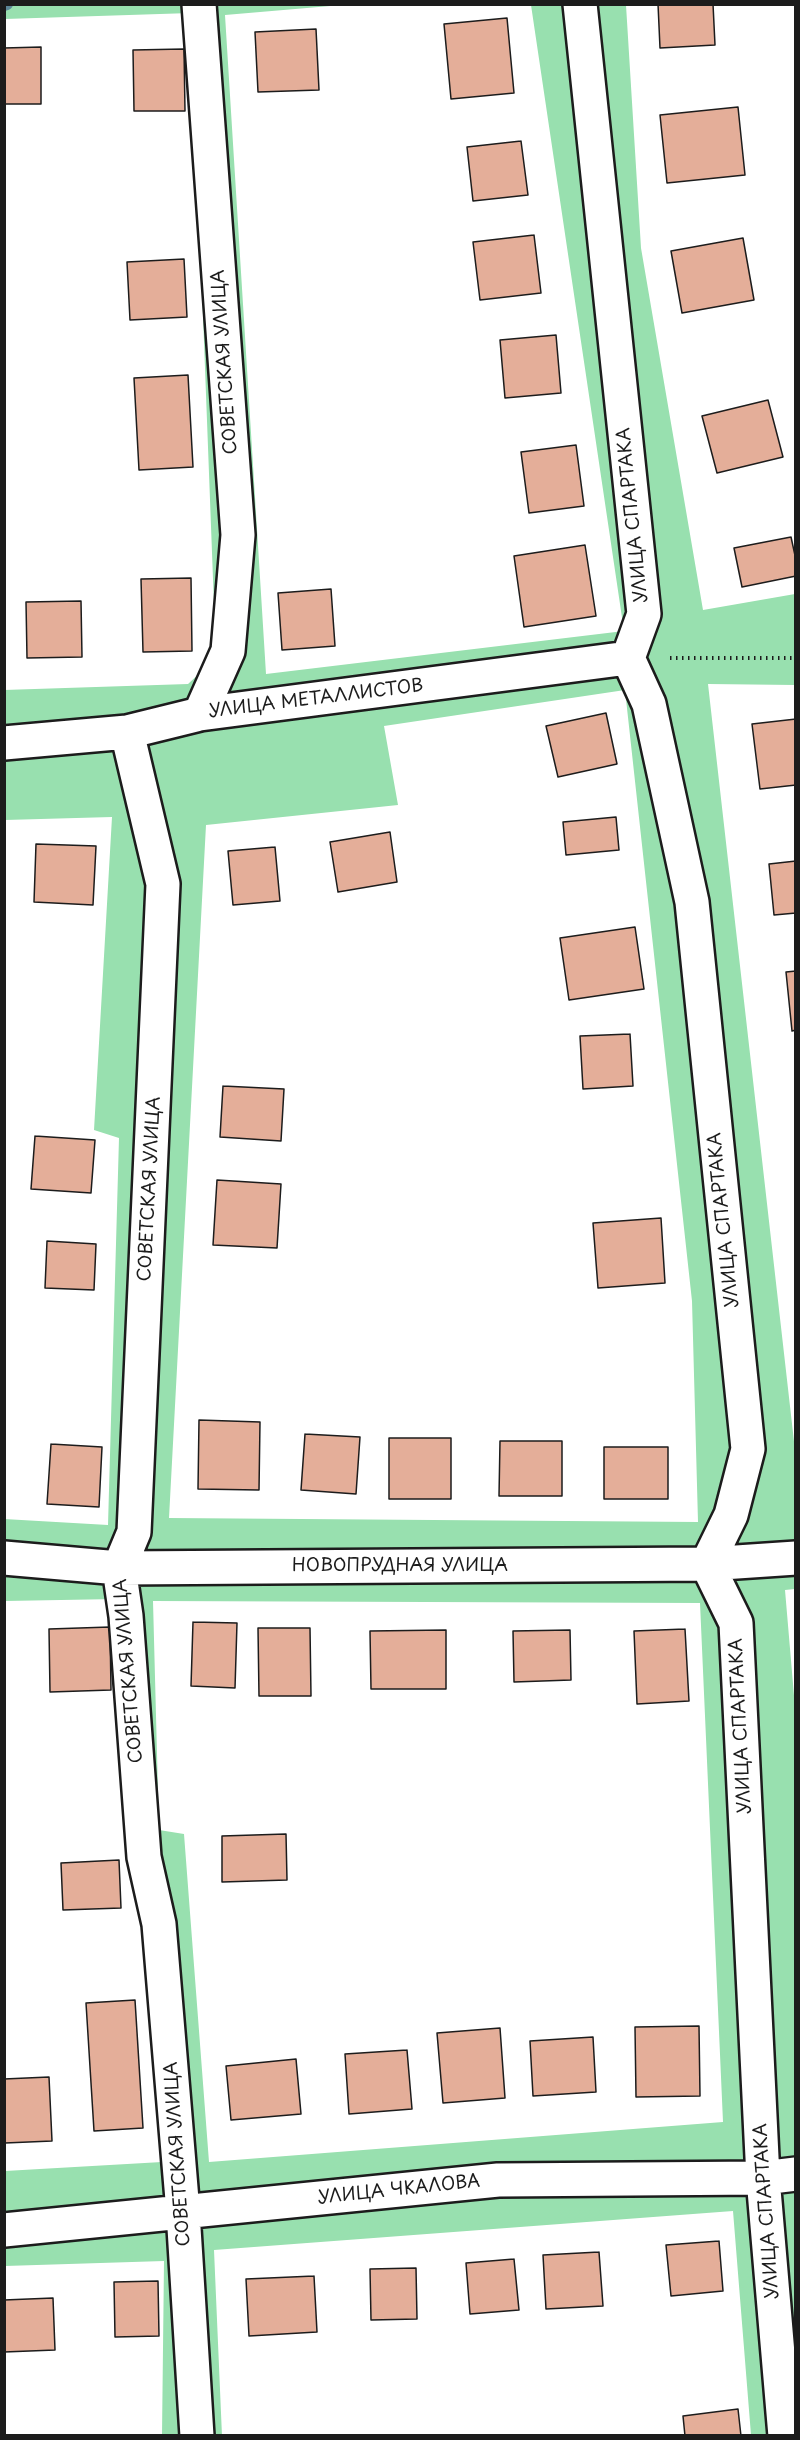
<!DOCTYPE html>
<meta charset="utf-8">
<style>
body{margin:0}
#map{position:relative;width:800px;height:2440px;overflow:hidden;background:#fff;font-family:"Playpen Sans",sans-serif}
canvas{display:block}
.frame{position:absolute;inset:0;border:6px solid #1c1c1c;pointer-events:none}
</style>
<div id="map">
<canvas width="800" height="2440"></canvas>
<div class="frame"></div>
</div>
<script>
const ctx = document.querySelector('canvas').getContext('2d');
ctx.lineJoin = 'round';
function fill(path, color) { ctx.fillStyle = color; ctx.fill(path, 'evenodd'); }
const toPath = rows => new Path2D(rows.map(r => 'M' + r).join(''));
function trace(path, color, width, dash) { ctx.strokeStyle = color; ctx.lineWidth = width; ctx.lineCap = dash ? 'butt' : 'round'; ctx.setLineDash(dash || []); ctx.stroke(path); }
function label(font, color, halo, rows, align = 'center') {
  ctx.font = font + ' "Playpen Sans",sans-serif'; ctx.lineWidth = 4.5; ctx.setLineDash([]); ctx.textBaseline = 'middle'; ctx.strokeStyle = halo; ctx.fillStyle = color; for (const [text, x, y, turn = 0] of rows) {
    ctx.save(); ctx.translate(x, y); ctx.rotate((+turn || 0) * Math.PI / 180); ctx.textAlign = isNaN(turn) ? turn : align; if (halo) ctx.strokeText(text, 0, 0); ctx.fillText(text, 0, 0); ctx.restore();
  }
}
const green = toPath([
 [191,4,191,13,5,19,4,5],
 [204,5,342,5,225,15,266,674,624,631,531,5,569,5,637,617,622,651,217,702,237,653],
 [590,5,626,5,641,248,703,610,795,594,795,685,708,684,796,1459,795,1547,721,1556,757,1453,643,669],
 [194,78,228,539,220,651,198,697,175,709,5,735,4,690,188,684,216,658],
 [620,669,642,706,683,902,738,1445,701,1554,134,1560,173,881,138,743,201,725],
 [625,690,692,1301,698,1522,169,1518,206,825,398,805,384,726],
 [118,743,156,883,125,1529,110,1561,5,1550,4,1519,108,1525,119,1138,94,1130,112,817,5,820,5,752],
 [4,1571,109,1579,117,1599,5,1601],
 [795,1572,795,1589,785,1590,796,1719,796,2162,773,2165,729,1575],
 [698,1577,722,1620,753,2166,194,2199,155,1851,133,1580],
 [153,1601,700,1603,723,2122,209,2162,184,1834,159,1830],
 [138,1867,174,2204,5,2218,5,2171,162,2162],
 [795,2185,795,2425,775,2188],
 [755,2189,775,2435,751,2435,733,2211,214,2250,222,2436,210,2435,198,2228,501,2192],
 [175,2225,188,2435,162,2435,164,2261,5,2266,4,2244]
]);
const stream = toPath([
 [4,5,7,4]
]);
const building = toPath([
 [658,4,713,4,715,45,660,48,658,4],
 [507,18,514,93,451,99,444,24,507,18],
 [316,29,319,90,258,92,255,32,316,29],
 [41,47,41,104,4,104,4,48,41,47],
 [184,49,185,111,134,111,133,50,184,49],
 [738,107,745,175,667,183,660,115,738,107],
 [521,141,528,195,473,201,467,147,521,141],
 [534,235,541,293,480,300,473,242,534,235],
 [743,238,754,300,682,313,671,251,743,238],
 [184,259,187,317,130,320,127,262,184,259],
 [556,335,561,393,505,398,500,340,556,335],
 [188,375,193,467,139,470,134,378,188,375],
 [768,400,783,457,717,473,702,416,768,400],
 [576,445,584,506,529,513,521,452,576,445],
 [791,537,796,560,796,576,742,587,734,548,791,537],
 [585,545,596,616,524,627,514,556,585,545],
 [191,578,192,651,143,652,141,579,191,578],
 [331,589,335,646,282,650,278,593,331,589],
 [81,601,82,657,27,658,26,602,81,601],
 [606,713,617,764,558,777,546,726,606,713],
 [796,719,796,785,760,789,752,724,796,719],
 [616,817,619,850,566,855,563,822,616,817],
 [390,832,397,882,338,892,330,842,390,832],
 [36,844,96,846,93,905,34,902,36,844],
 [275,847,280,901,233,905,228,851,275,847],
 [796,861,796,913,774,915,769,864,796,861],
 [635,927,644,989,569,1000,560,938,635,927],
 [796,971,796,1030,792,1031,786,972,796,971],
 [630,1034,633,1086,583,1089,580,1036,630,1034],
 [223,1086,284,1089,281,1141,220,1137,223,1086],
 [35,1136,95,1140,91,1193,31,1189,35,1136],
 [217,1180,281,1184,277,1248,213,1245,217,1180],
 [661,1218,665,1283,598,1288,593,1223,661,1218],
 [47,1241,96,1244,94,1290,45,1288,47,1241],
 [199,1420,260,1422,259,1490,198,1489,199,1420],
 [305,1434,360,1437,356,1494,301,1490,305,1434],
 [389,1438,451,1438,451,1499,389,1499,389,1438],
 [500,1441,562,1441,562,1496,499,1496,500,1441],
 [51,1444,102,1447,99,1507,47,1504,51,1444],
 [604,1447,668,1447,668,1499,604,1499,604,1447],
 [193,1622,237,1623,235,1688,191,1686,193,1622],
 [110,1627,111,1690,50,1692,49,1629,110,1627],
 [258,1628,310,1628,311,1696,259,1696,258,1628],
 [685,1629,689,1701,637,1704,634,1631,685,1629],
 [446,1630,446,1689,371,1689,370,1631,446,1630],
 [570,1630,571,1680,514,1682,513,1631,570,1630],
 [286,1834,287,1880,222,1882,222,1836,286,1834],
 [119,1860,121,1908,63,1910,61,1863,119,1860],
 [135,2000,143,2128,94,2131,86,2003,135,2000],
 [699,2026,700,2096,636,2097,635,2027,699,2026],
 [500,2028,505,2098,443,2103,437,2033,500,2028],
 [593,2037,596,2092,533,2096,530,2041,593,2037],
 [407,2050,412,2109,349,2114,345,2054,407,2050],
 [296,2059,301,2114,231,2120,226,2066,296,2059],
 [49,2077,52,2141,5,2143,4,2079,49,2077],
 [719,2241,723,2291,671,2296,666,2245,719,2241],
 [599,2252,603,2306,546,2309,543,2255,599,2252],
 [514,2259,519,2310,470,2314,466,2263,514,2259],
 [416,2268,417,2319,371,2320,370,2269,416,2268],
 [314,2276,317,2332,249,2336,246,2279,314,2276],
 [158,2281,159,2336,115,2337,114,2282,158,2281],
 [53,2298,55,2350,4,2352,4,2300,53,2298],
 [738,2409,741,2436,685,2436,683,2416,738,2409]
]);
const path = toPath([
 [670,658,796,658]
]);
const minor = toPath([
 [199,4,238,535,228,651,200,714],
 [580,4,644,614,628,658,649,704,692,902,748,1449,731,1515,707,1564,736,1623,763,2178,785,2436],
 [127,732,163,884,134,1532,119,1568,126,1616,144,1857,159,1924,183,2212,197,2436],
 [4,743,127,732,200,714,628,658],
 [4,1558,119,1568,707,1564,796,1558],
 [4,2230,498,2180,763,2178,796,2174]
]);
const streetNames = [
 ["СОВЕТСКАЯ УЛИЦА",225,362,-94],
 ["УЛИЦА СПАРТАКА",633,515,-96],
 ["УЛИЦА МЕТАЛЛИСТОВ",316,699,-7],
 ["СОВЕТСКАЯ УЛИЦА",150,1189,-87],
 ["УЛИЦА СПАРТАКА",724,1220,-96],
 ["НОВОПРУДНАЯ УЛИЦА",400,1566],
 ["СОВЕТСКАЯ УЛИЦА",129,1671,-95],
 ["УЛИЦА СПАРТАКА",741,1726,-93],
 ["СОВЕТСКАЯ УЛИЦА",178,2154,-94],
 ["УЛИЦА ЧКАЛОВА",399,2190,-6],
 ["УЛИЦА СПАРТАКА",767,2211,-94]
];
fill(green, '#98e0af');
trace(stream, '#5d8797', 12);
fill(building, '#e4ae99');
trace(building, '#1c1c1c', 1.5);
trace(minor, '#1c1c1c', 38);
trace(path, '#1c1c1c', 4, [1.5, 4.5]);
trace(minor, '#fff', 33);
label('18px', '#1c1c1c', '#fff', streetNames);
</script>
